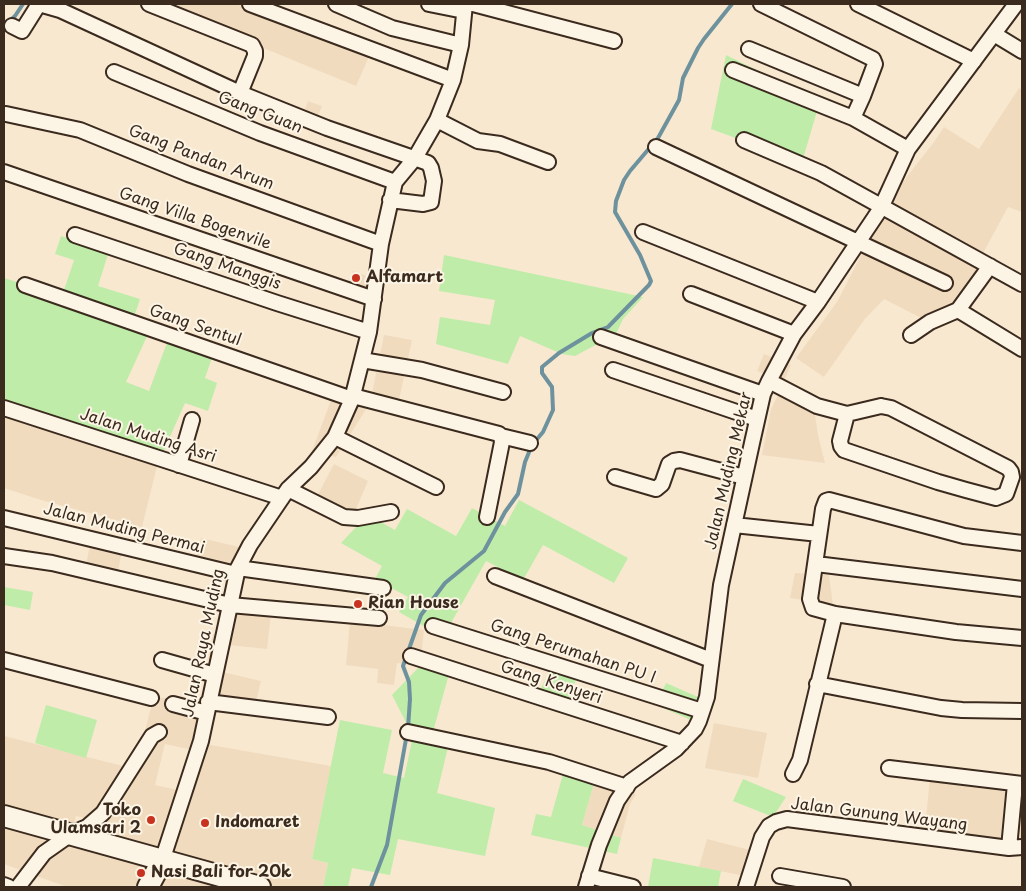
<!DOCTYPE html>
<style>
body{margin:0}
#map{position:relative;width:1026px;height:891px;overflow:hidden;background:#f8e8d0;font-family:"Playpen Sans",sans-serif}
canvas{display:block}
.frame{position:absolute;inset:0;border:5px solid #3b2a1e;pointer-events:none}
</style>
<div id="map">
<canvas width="1026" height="891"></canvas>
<div class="frame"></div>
</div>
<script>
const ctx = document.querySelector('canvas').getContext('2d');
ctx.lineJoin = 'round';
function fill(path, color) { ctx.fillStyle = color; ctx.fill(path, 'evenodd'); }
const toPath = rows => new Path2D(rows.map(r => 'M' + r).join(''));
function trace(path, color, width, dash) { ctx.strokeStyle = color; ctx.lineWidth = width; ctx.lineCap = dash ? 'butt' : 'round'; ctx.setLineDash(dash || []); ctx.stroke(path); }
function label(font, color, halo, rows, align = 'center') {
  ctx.font = font + ' "Playpen Sans",sans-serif'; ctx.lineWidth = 4; ctx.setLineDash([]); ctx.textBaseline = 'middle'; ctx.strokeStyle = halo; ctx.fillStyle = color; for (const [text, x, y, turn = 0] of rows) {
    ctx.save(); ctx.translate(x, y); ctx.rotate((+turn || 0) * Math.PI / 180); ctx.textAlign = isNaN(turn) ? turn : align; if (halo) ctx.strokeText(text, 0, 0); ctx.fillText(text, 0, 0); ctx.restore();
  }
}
const built = toPath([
 [162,4,235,4,372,50,356,86,161,6],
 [1019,88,1022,90,1022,212,1008,207,982,255,969,292,933,324,884,299,864,320,824,377,796,358,837,302,891,197,934,142,944,127,979,149],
 [308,101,322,106,316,121,303,115],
 [353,271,383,282,375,302,345,292],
 [384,335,412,340,397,409,370,403,336,457,312,451,334,392,370,403],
 [764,354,791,365,784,381,757,371],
 [780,391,819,406,815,415,818,435,825,463,762,455,771,409],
 [4,404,157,466,142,527,41,500,4,488],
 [334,464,368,481,353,516,314,502],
 [201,538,239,547,232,574,194,564],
 [91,540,123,545,118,571,86,565],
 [795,573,829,575,833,605,790,598],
 [234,613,271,614,267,649,228,645,224,663,208,660,213,634,229,637],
 [350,621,424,630,420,666,397,663,394,685,377,683,378,669,346,665],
 [222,672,261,681,255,706,219,697],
 [154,696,215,709,205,744,331,766,312,859,328,863,323,887,67,887,4,864,4,736,135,769],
 [165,744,202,752,191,793,155,785],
 [76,816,105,823,102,834,73,827],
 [714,723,767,733,758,778,705,768],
 [930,776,1022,790,1022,851,924,840],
 [594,783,636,794,630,804,621,838,582,825],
 [707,839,750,850,745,876,699,867]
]);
const green = toPath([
 [726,55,820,101,802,162,711,129],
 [61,236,109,251,98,286,140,299,130,329,148,334,126,382,149,391,168,340,213,355,205,378,217,383,208,411,185,403,157,466,4,404,4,278,62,296,74,260,55,254],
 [444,255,643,297,623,319,616,334,575,356,562,354,520,336,508,364,436,344,440,317,490,325,495,300,439,291],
 [519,500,628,558,614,583,543,545,523,580,486,561,443,637,399,612,408,597,375,579,382,566,341,543,358,525,352,521,359,510,395,530,407,509,456,536,472,508,505,526],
 [4,587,33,592,30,610,4,605],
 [554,661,578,674,567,703,537,697],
 [420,666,449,674,431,739,449,743,437,793,495,808,485,856,398,839,390,875,352,868,348,887,323,887,328,863,312,859,340,720,392,730,383,773,404,778,413,736,392,695],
 [666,683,714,704,705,726,656,705],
 [46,705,97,720,86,758,35,743],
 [563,774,594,783,582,825,621,838,617,854,531,835,536,814,551,817],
 [743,779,786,797,773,817,733,801],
 [653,858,721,871,718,887,648,887]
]);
const stream = toPath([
 [4,26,15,16,23,4],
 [371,887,387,845,408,728,410,699,409,682,403,666,421,615,445,583,484,551,505,512,518,494,525,462,532,445,543,432,553,410,552,387,542,373,542,367,559,353,592,333,608,327,649,285,651,281,640,255,615,212,616,201,624,180,630,171,658,138,679,100,683,78,698,48,704,39,732,4]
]);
const street = toPath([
 [149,4,252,45,255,51,255,56,240,93],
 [250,4,453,80],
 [336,4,392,28,461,45],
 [429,4,464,11],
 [473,4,614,41],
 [761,4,873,59,875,64,863,96],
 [858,4,974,61],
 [12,26,22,31,39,4,60,10,240,93,327,128,428,163,431,168,434,181,431,202,423,204,390,200],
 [994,34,1022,51],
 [749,49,863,96,853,118,908,149],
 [733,70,853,118],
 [114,72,260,133,395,182],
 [6,114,80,130,188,174,381,244],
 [437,120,478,141,500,144,548,162],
 [744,140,821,173,1022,284],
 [656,147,945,283],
 [4,172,374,299],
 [643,232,818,302],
 [75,235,277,303,369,332],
 [25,285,352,399],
 [691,294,794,334],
 [958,310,1022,349],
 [911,335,930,322,958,310,990,266],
 [601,337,763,394],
 [362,360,422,370,503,392],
 [613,370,757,419],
 [769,381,817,406,847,414],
 [353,396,499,434,501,436,502,442,487,517],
 [881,406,891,408,1008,468,1011,472,1012,477,1006,494,996,498,966,490,938,482,844,450,841,446,840,441,847,414,881,406],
 [4,408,282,498],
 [501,436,530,443],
 [335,437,436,487],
 [179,465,192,420],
 [615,477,656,489,662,484,669,464,674,461,680,460,744,477],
 [288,489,344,517,358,518,391,512],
 [4,518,236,574],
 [734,525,819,534],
 [1022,543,964,536,829,500,826,501,823,509,810,599,813,608,835,614,956,632,1022,638],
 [4,556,52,563,230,605,379,618],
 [816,564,1022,589],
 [238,568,383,588],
 [495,576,711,660],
 [433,626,702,711],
 [411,656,682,743],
 [4,660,151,698],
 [162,660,215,675],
 [817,684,941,708,962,710,1022,711],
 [208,702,328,717],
 [173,704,207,713],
 [408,732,549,762,627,787],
 [889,768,1022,784],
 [793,774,800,760,835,614],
 [1009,848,1015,784],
 [162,861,201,741,238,568,250,545,288,489,311,467,335,437,352,399,369,332,381,244,395,182,415,158,437,120,453,80,461,45,465,4],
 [589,876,633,887],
 [780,876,843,887],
 [4,885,9,887],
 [18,887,44,853,71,834,87,827,103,813,152,736,159,732],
 [586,887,599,845,617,801,630,782,676,749,695,729,699,721,707,697,721,585,752,443,763,394,769,381,794,334,818,302,881,208,908,149,1016,4],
 [746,887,762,837,769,826,776,822,787,819,1009,848,1022,847]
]);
const secondary = toPath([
 [4,816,260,887],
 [148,887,162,861]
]);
const markers = [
 [356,278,5,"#c8321e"],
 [358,604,5,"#c8321e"],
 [151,820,5,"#c8321e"],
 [205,823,5,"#c8321e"],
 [141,873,5,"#c8321e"]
];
const streetNames = [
 ["Gang Guan",260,113,21],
 ["Gang Pandan Arum",201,158,21],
 ["Gang Villa Bogenvile",195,219,19],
 ["Gang Manggis",227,267,19],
 ["Gang Sentul",195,326,19],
 ["Jalan Muding Asri",148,436,18],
 ["Jalan Muding Mekar",729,471,-77],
 ["Jalan Muding Permai",124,529,14],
 ["Jalan Raya Muding",204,643,-78],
 ["Gang Perumahan PU I",573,652,18],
 ["Gang Kenyeri",551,683,18],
 ["Jalan Gunung Wayang",879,815,7]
];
const poiNames = [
 ["Alfamart",366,278],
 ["Rian House",368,604],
 ["Toko",141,811,"right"],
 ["Ulamsari 2",141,829,"right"],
 ["Indomaret",215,823],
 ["Nasi Bali for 20k",151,873]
];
fill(built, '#f1dbbe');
fill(green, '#bfeca9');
trace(stream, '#6e929d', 4);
trace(street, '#3b2a1e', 18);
trace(secondary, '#3b2a1e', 24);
trace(street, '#fcf5e5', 14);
trace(secondary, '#fcf5e5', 20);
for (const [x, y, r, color] of markers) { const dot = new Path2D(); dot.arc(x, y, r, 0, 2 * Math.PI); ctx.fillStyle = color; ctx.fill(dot); trace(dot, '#fcf5e5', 2); }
label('16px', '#3b2a1e', '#fcf5e5', streetNames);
label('bold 16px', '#3b2a1e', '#fcf5e5', poiNames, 'left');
</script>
